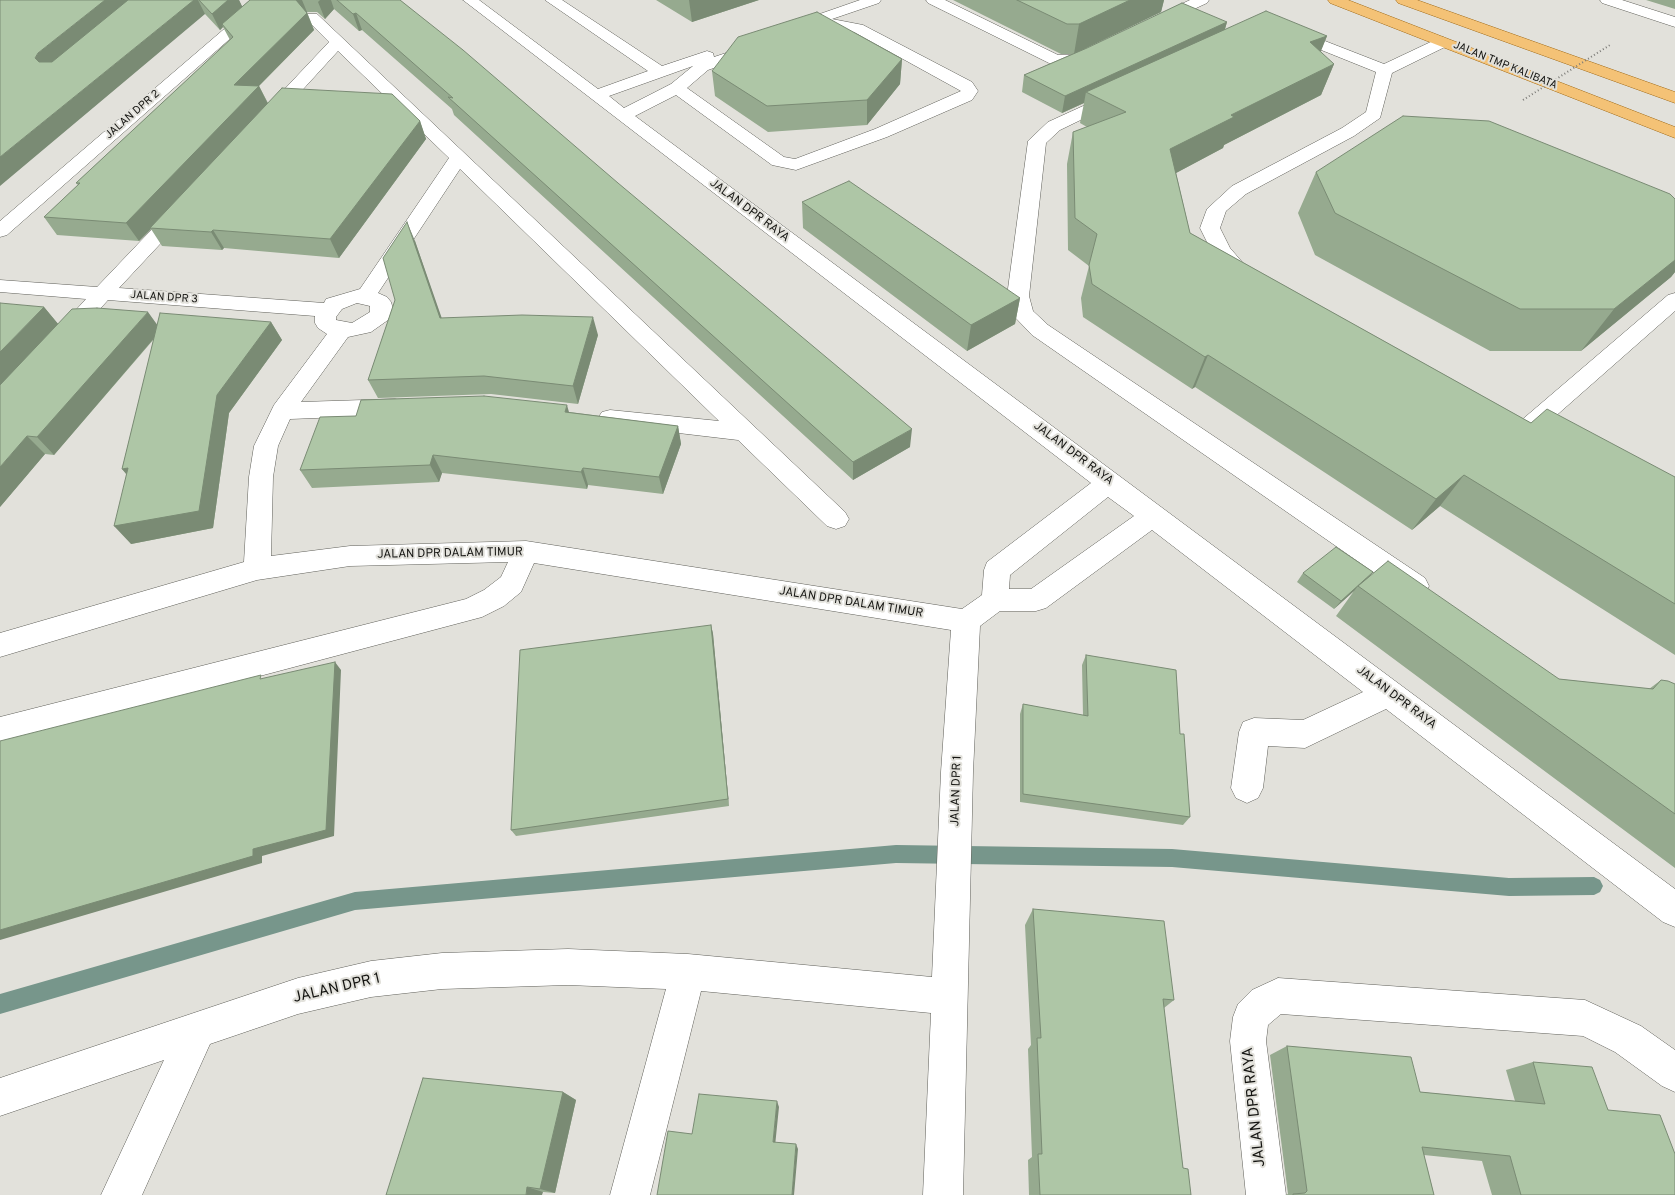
<!DOCTYPE html>
<style>
body{margin:0}
canvas{display:block;background:#e2e1db}
</style>
<canvas width="1675" height="1195"></canvas>
<script>
const ctx = document.querySelector('canvas').getContext('2d');
ctx.lineJoin = 'round';
const toPath = rows => new Path2D(rows.map(r => 'M' + r).join(''));
function fill(path, color) { ctx.fillStyle = color; ctx.fill(path, 'evenodd'); }
function trace(path, color, width, dash) { ctx.strokeStyle = color; ctx.lineWidth = width; ctx.lineCap = dash ? 'butt' : 'round'; ctx.setLineDash(dash || []); ctx.stroke(path); }
function label(font, color, halo, rows, align = 'center') {
  ctx.font = font + ' Overpass,sans-serif'; ctx.lineWidth = 4; ctx.setLineDash([]); ctx.textBaseline = 'middle'; ctx.strokeStyle = halo; ctx.fillStyle = color; for (const [text, x, y, turn = 0] of rows) {
    ctx.save(); ctx.translate(x, y); ctx.rotate((+turn || 0) * Math.PI / 180); ctx.textAlign = isNaN(turn) ? turn : align; if (halo) ctx.strokeText(text, 0, 0); ctx.fillText(text, 0, 0); ctx.restore();
  }
}
const stream = toPath([
 [896,845,1172,849,1509,878,1594,877,1600,880,1603,886,1600,892,1594,895,1509,896,1172,867,896,863,355,910,0,1014,0,994,355,892,896,845]
]);
const minor = toPath([
 [258,0,274,0,7,235,0,237,0,221,258,0],
 [463,0,479,0,598,89,648,71,545,0,562,0,662,66,707,51,713,53,714,57,750,45,762,45,764,48,762,51,708,70,687,88,784,157,795,159,875,129,961,91,854,32,833,29,804,38,796,33,799,30,818,23,811,19,814,16,860,0,881,0,879,3,832,19,863,25,972,82,978,91,972,100,887,137,796,170,772,165,676,95,635,116,1675,889,1675,927,1663,922,1386,709,1305,748,1268,746,1263,788,1258,798,1247,803,1236,798,1231,788,1239,732,1243,722,1254,718,1303,720,1363,692,1152,530,1046,608,1036,611,1000,611,980,626,973,772,963,1195,923,1195,931,1013,701,991,650,1195,610,1195,666,989,568,985,442,989,371,997,298,1014,210,1044,142,1195,101,1195,164,1060,0,1116,0,1078,298,978,371,961,442,953,568,949,688,954,932,977,941,772,951,630,534,563,521,592,504,606,482,617,0,745,0,717,466,599,484,590,501,577,508,562,350,566,257,580,0,657,0,633,244,562,249,477,254,446,274,405,327,334,318,328,315,323,315,316,108,300,72,340,64,342,56,340,53,335,86,299,0,292,0,280,97,287,175,205,182,203,189,205,192,209,189,213,119,288,324,303,326,299,360,289,449,158,338,51,275,120,263,120,260,116,263,112,329,42,304,17,307,14,317,14,845,512,849,519,845,526,836,529,827,526,738,440,602,424,598,418,602,412,610,410,719,421,460,169,378,293,387,297,391,302,393,309,388,320,371,332,348,337,301,402,395,399,403,401,407,407,403,413,395,415,290,419,278,446,273,477,271,556,350,546,526,541,962,609,982,595,984,570,987,562,1091,483,463,0],
 [693,66,671,84,624,108,609,96,693,66],
 [357,303,370,306,370,312,352,323,336,320,336,317,342,309,357,303],
 [1108,497,1134,516,1031,589,1009,589,1010,575,1108,497],
 [926,0,945,0,1058,55,1074,55,1093,47,1101,52,1099,55,1077,65,1049,63,928,3,926,0],
 [1190,0,1209,0,1207,3,1162,24,1157,26,1149,21,1152,18,1190,0],
 [1600,0,1622,0,1675,17,1675,27,1602,3,1600,0],
 [1289,27,1384,64,1437,39,1443,37,1451,42,1449,45,1392,73,1380,118,1354,136,1246,194,1226,211,1220,228,1230,248,1256,278,1253,282,1246,284,1239,282,1211,250,1200,228,1207,209,1232,186,1342,128,1366,112,1376,72,1284,35,1281,32,1289,27],
 [1116,91,1122,92,1124,96,1122,100,1060,130,1046,143,1029,296,1033,311,1048,325,1425,578,1429,586,1425,594,1415,597,1405,594,1032,335,1012,314,1007,296,1028,141,1048,122,1116,91],
 [1675,293,1675,311,1533,436,1525,438,1517,436,1513,430,1517,424,1668,295,1675,293],
 [1278,978,1585,1000,1641,1026,1675,1050,1675,1092,1662,1086,1615,1052,1583,1036,1281,1014,1268,1025,1266,1041,1286,1195,1246,1195,1230,1041,1233,1017,1238,1004,1252,990,1278,978]
]);
const major = toPath([
 [1328,0,1348,0,1675,127,1675,138,1330,3,1328,0],
 [1396,0,1417,0,1675,92,1675,103,1398,3,1396,0]
]);
const pathBridge = toPath([
 [1523,100,1610,45]
]);
const wall = toPath([
 [0,0,239,0,242,7,250,0,400,0,910,447,853,480,454,115,452,109,362,30,359,31,334,9,325,19,317,12,307,12,314,30,259,86,268,103,420,121,426,139,339,258,224,248,222,250,162,246,151,229,139,241,57,235,44,217,78,185,76,183,230,40,223,27,220,30,205,14],
 [656,0,759,0,692,22],
 [953,0,1164,0,1161,12,1084,49,1227,22,1225,29,1327,36,1320,52,1334,64,1321,95,1224,145,1223,148,1176,173,1190,233,1531,423,1675,477,1675,655,1440,506,1412,530,1195,387,1192,389,1083,317,1081,298,1089,266,1068,250,1067,164,1073,132,1087,127,1080,123,1084,103,1062,113,1022,92,1024,75,1072,54,1061,54],
 [1646,0,1675,0,1675,9],
 [902,59,900,84,867,125,768,132,715,96,712,71],
 [1316,172,1675,199,1675,272,1671,277,1581,351,1490,351,1315,255,1298,213],
 [802,202,1020,298,1015,324,967,351,803,228],
 [415,241,441,318,598,335,578,404,491,394,378,398,368,380],
 [44,307,58,324,157,325,271,322,282,340,229,413,213,528,131,544,126,474,122,469,154,339,54,455,45,454,0,507],
 [569,412,678,426,681,444,663,494,588,485,587,489,442,473,439,482,312,488,300,470],
 [1303,573,1368,578,1559,679,1649,689,1661,680,1675,684,1675,868,1336,616,1354,591,1334,609,1297,582],
 [711,625,713,634,729,806,516,836,511,830],
 [1086,655,1180,734,1190,817,1183,825,1020,802,1020,714,1023,704,1083,716,1082,665],
 [1033,909,1174,1000,1164,1008,1183,1168,1191,1195,1029,1195,1028,1160,1032,1157,1028,1049,1031,1045,1025,925],
 [1287,1046,1420,1092,1515,1101,1506,1070,1533,1062,1608,1110,1675,1195,1492,1195,1482,1161,1424,1155,1434,1195,1285,1195,1288,1194,1270,1055],
 [563,1092,576,1100,555,1193,543,1192,386,1195]
]);
const shadedWall = toPath([
 [105,0,127,0,129,4,46,75,35,58,38,53],
 [194,0,198,0,205,14,0,186,0,157],
 [228,0,239,0,244,10,222,24,223,27,220,30,212,14],
 [296,0,302,0,307,12,303,16],
 [320,0,331,0,334,9,325,19,318,2],
 [689,0,759,0,692,22],
 [1130,0,1164,0,1161,12,1074,54,1079,24],
 [307,13,314,30,243,102,234,85],
 [356,13,362,30,359,31,353,14],
 [1227,22,1222,39,1086,92,1084,103,1062,113,1065,96],
 [1327,36,1315,66,1310,42],
 [902,59,900,84,867,125,867,100],
 [1334,64,1321,95,1224,145,1223,148,1161,181,1170,149,1231,115],
 [259,86,268,104,150,228,151,229,139,241,126,223],
 [420,121,426,139,339,258,330,239],
 [407,222,415,241,448,336,440,318],
 [213,230,224,248,222,250,211,232],
 [1675,260,1675,272,1671,277,1581,351,1614,309],
 [1020,298,1015,324,967,351,971,325],
 [44,307,59,325,0,387,0,352],
 [148,312,161,330,54,455,37,437],
 [593,317,598,335,578,404,573,386],
 [271,322,282,340,229,413,213,528,131,544,114,526,217,395],
 [1208,355,1195,387,1192,389,1205,357],
 [567,405,572,423,565,412],
 [678,426,681,444,663,494,659,477],
 [912,429,910,447,853,480,853,462],
 [27,436,45,454,0,507,0,467],
 [433,455,442,473,439,482,430,465],
 [128,468,138,487,122,469],
 [583,468,588,485,587,489,581,472],
 [1464,475,1440,506,1412,530,1436,499],
 [1373,572,1366,581,1358,586,1354,591,1334,609,1341,601],
 [711,625,713,634,729,806,728,799],
 [335,662,341,670,334,836,262,856,262,863,0,940,0,930,253,849],
 [563,1092,576,1100,555,1193,540,1189],
 [777,1101,779,1107,775,1146,773,1142],
 [796,1144,798,1149,794,1195,792,1195],
 [527,1187,543,1192,542,1195,526,1195]
]);
const building = toPath([
 [0,0,105,0,38,53,35,58,39,62,52,62,128,0,194,0,0,157,0,0],
 [199,0,228,0,212,14,199,0],
 [250,0,296,0,307,13,234,85,259,86,126,223,44,217,80,183,76,183,233,37,222,24,250,0],
 [337,0,400,0,463,50,618,183,912,429,853,462,448,97,453,98,356,13,353,14,337,0],
 [1017,0,1130,0,1079,24,1067,24,1017,0],
 [1182,3,1227,22,1065,96,1024,75,1087,48,1182,3],
 [1266,11,1327,36,1310,42,1334,64,1231,115,1234,117,1170,149,1190,233,1531,423,1547,409,1675,477,1675,604,1464,475,1436,499,1208,355,1205,357,1092,284,1089,265,1097,234,1075,218,1073,132,1126,112,1086,92,1266,11],
 [817,12,902,59,867,100,767,106,712,71,738,37,817,12],
 [282,88,392,94,420,121,330,239,213,230,211,232,150,228,282,88],
 [1403,116,1489,121,1670,194,1675,199,1675,260,1614,309,1520,309,1335,213,1316,172,1403,116],
 [849,181,1020,298,971,325,802,202,849,181],
 [407,222,440,318,522,315,593,317,573,386,484,376,368,380,395,300,383,258,407,222],
 [0,303,44,307,0,352,0,303],
 [97,308,148,312,37,437,27,436,0,467,0,385,72,309,97,308],
 [160,313,271,322,217,395,199,511,114,526,128,468,122,469,160,313],
 [484,396,567,405,565,412,678,426,659,477,583,468,581,472,433,455,430,465,300,470,320,417,356,416,361,400,484,396],
 [1336,547,1373,572,1341,601,1303,573,1336,547],
 [1388,561,1559,679,1653,689,1661,680,1668,681,1675,684,1675,814,1358,586,1388,561],
 [711,625,728,799,511,830,520,650,711,625],
 [1086,655,1176,670,1180,734,1184,734,1190,817,1023,794,1023,704,1088,716,1086,655],
 [335,662,326,830,253,849,253,856,0,930,0,741,261,675,260,679,335,662],
 [1033,909,1164,921,1174,1000,1163,999,1183,1168,1188,1169,1191,1195,1040,1195,1038,1154,1042,1154,1037,1038,1041,1038,1033,909],
 [1287,1046,1411,1057,1420,1092,1545,1104,1533,1062,1592,1067,1608,1110,1660,1115,1675,1154,1675,1195,1521,1195,1510,1156,1422,1147,1434,1195,1293,1195,1293,1194,1305,1193,1307,1191,1287,1046],
 [423,1078,563,1092,540,1189,527,1187,526,1195,386,1195,423,1078],
 [699,1094,777,1101,773,1142,796,1144,792,1195,657,1195,668,1131,692,1134,699,1094]
]);
const farStreetnames = [
 ["JALAN TMP KALIBATA",1505,66,22],
 ["JALAN DPR 2",133,115,-41],
 ["JALAN DPR 3",164,298,4]
];
const streetNames = [
 ["JALAN DPR RAYA",749,211,37],
 ["JALAN DPR RAYA",1073,454,37],
 ["JALAN DPR DALAM TIMUR",450,554,-1],
 ["JALAN DPR DALAM TIMUR",851,603,9],
 ["JALAN DPR RAYA",1396,698,37],
 ["JALAN DPR 1",957,791,-88]
];
const nearStreetnames = [
 ["JALAN DPR 1",337,989,-13],
 ["JALAN DPR RAYA",1255,1107,-96]
];
fill(stream, '#77968b');
trace(minor, '#60605a', 1);
trace(major, '#a06a17', 1);
fill(minor, '#fff');
fill(major, '#f4c276');
trace(pathBridge, '#7e7d79', 2, [1, 2.5]);
fill(wall, '#96aa8f');
fill(shadedWall, '#7a8b74');
fill(building, '#aec6a6');
trace(building, '#7a8b74', 1);
label('11px', '#141411', '#e2e1db', farStreetnames);
label('12px', '#141411', '#e2e1db', streetNames);
label('15px', '#141411', '#e2e1db', nearStreetnames);
</script>
